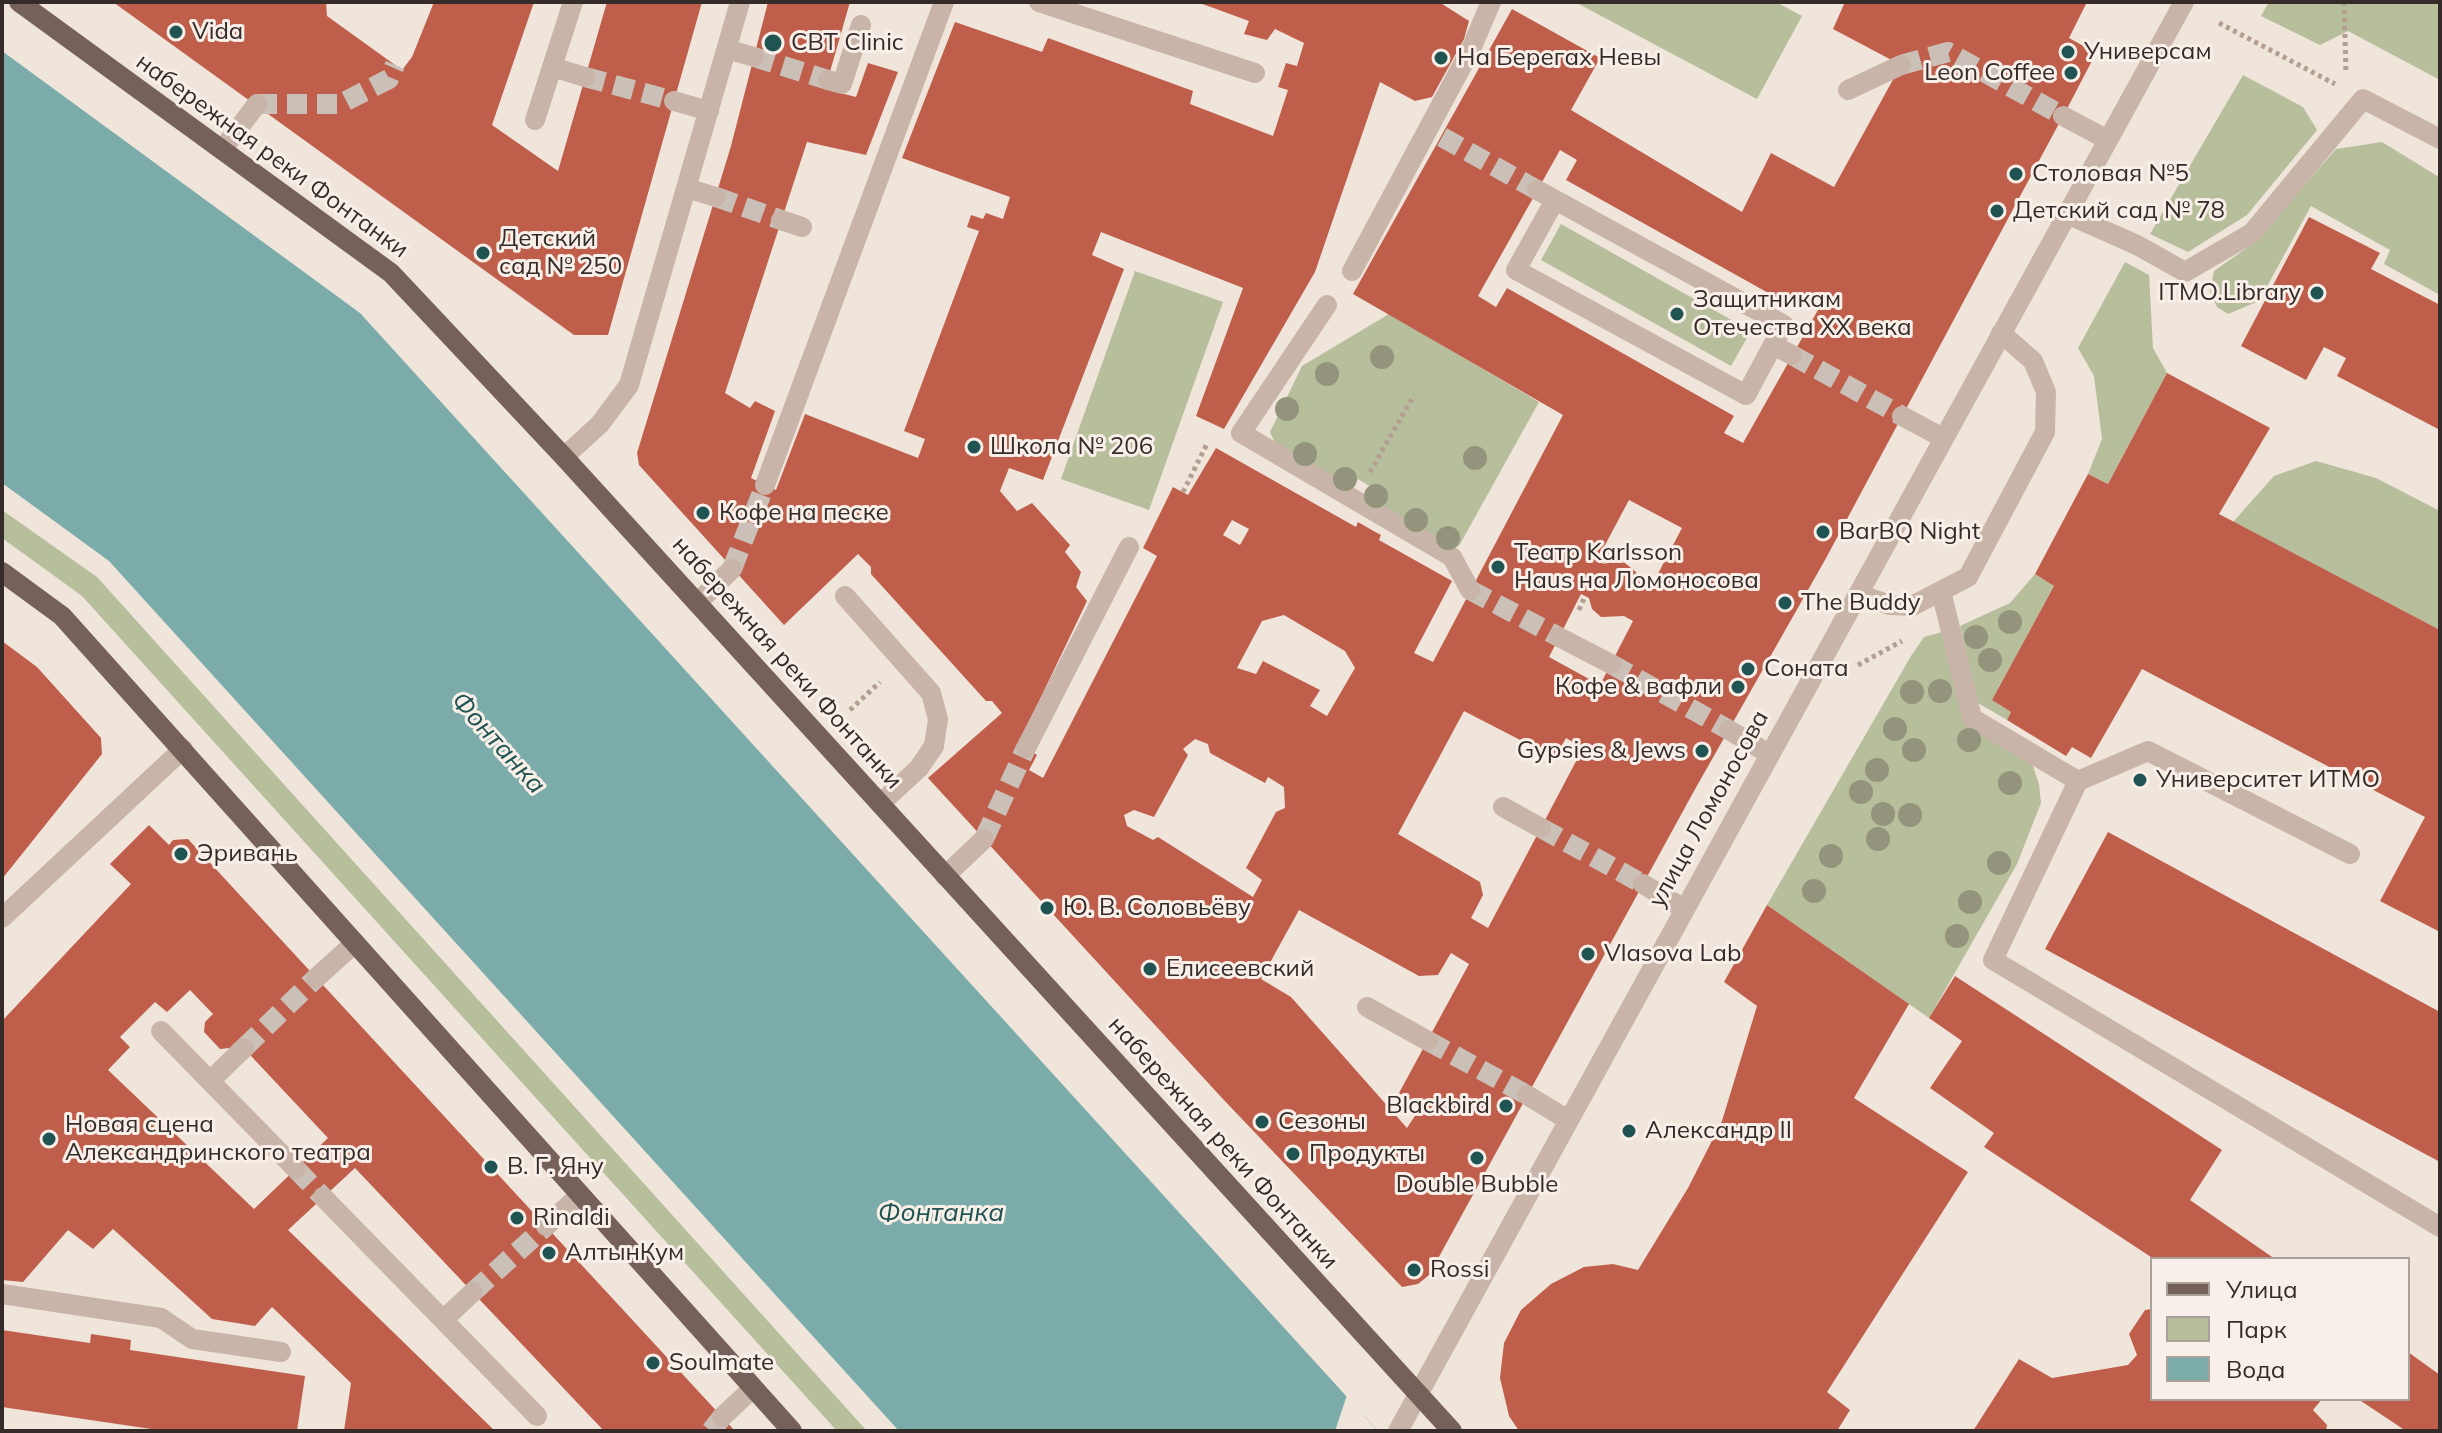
<!DOCTYPE html>
<meta charset="utf-8">
<style>
body{margin:0}
#map{position:relative;width:2442px;height:1433px;overflow:hidden;background:#f0e5db;font-family:Mulish,sans-serif}
canvas{display:block}
.frame{position:absolute;inset:0;border:4px solid #352b28;pointer-events:none}
.legend{position:absolute;left:2150px;top:1257px;width:260px;height:144px;box-sizing:border-box;background:#f8efe8;border:2px solid #aaa19b;margin:0;padding:10px 14px;list-style:none;font-size:24px;color:#352b28}
.legend li{display:flex;align-items:center;gap:16px;height:40px}
.legend b{width:40px;border:2px solid #aaa19b}
</style>
<div id="map">
<canvas width="2442" height="1433"></canvas>
<div class="frame"></div>
<ul class="legend">
<li><b style="height:10px;background:#76615a"></b>Улица</li>
<li><b style="height:22px;background:#b6be9c"></b>Парк</li>
<li><b style="height:22px;background:#7cacaa"></b>Вода</li>
</ul>
</div>
<script>
const ctx = document.querySelector('canvas').getContext('2d');
ctx.lineJoin = 'round';
function fill(path, color) { ctx.fillStyle = color; ctx.fill(path, 'evenodd'); }
const toPath = rows => new Path2D(rows.map(r => 'M' + r).join(''));
function trace(path, color, width, dash) { ctx.strokeStyle = color; ctx.lineWidth = width; ctx.lineCap = dash ? 'butt' : 'round'; ctx.setLineDash(dash || []); ctx.stroke(path); }
function label(font, color, halo, rows, align = 'center') {
  ctx.font = font + ' Mulish,sans-serif'; ctx.lineWidth = 6; ctx.setLineDash([]); ctx.textBaseline = 'middle'; ctx.strokeStyle = halo; ctx.fillStyle = color; for (const [text, x, y, turn = 0] of rows) {
    ctx.save(); ctx.translate(x, y); ctx.rotate((+turn || 0) * Math.PI / 180); ctx.textAlign = isNaN(turn) ? turn : align; if (halo) ctx.strokeText(text, 0, 0); ctx.fillText(text, 0, 0); ctx.restore();
  }
}
const green = toPath([
 [1575,2,1776,2,1802,16,1757,99],
 [2269,2,2440,2,2440,80,2348,31,2320,45,2261,16],
 [2243,75,2303,107,2317,130,2247,215,2188,252,2150,234],
 [2382,142,2439,177,2440,295,2384,264,2390,250,2311,206,2259,301,2228,314,2217,307,2210,292,2214,271,2255,242,2336,149],
 [1561,224,1751,331,1731,366,1541,260],
 [2125,262,2149,275,2153,348,2167,373,2108,484,2088,474,2102,439,2094,376,2078,348],
 [1135,271,1223,302,1149,510,1061,479],
 [1389,314,1539,402,1459,546,1452,549,1365,498,1371,487,1358,479,1352,490,1276,445,1270,432,1302,366],
 [2316,461,2376,478,2438,510,2440,630,2233,522,2274,476],
 [2,510,97,577,867,1431,837,1431,82,596,2,538],
 [2035,574,2054,586,1992,700,2011,712,2007,720,1978,703,1960,626,2010,603],
 [1942,632,1963,720,2031,760,2039,784,2041,803,2017,864,1929,1018,1767,905,1911,656,1924,637]
]);
const water = toPath([
 [2,51,360,313,1378,1431,899,1431,109,561,2,483]
]);
const pier = toPath([
 [1347,1395,1365,1417,1378,1431,1335,1431]
]);
const building = toPath([
 [113,2,326,2,327,16,402,70,412,57,434,2,534,2,492,125,558,171,607,2,702,2,608,335,574,335],
 [768,2,850,2,825,89,856,97,868,63,898,72,866,155,807,142,725,393,750,408,755,401,775,411,751,478,776,490,805,414,918,458,925,439,904,431,979,231,967,227,971,215,983,219,986,213,1003,219,1010,197,902,158,955,22,1042,52,1048,38,1193,91,1190,104,1273,136,1288,90,1278,87,1286,63,1297,66,1304,43,1275,29,1267,40,1244,34,1249,21,1197,2,1439,2,1469,21,1464,39,1432,97,1415,101,1380,82,1315,272,1224,429,1196,416,1243,288,1101,232,1092,255,1124,269,1043,480,1009,468,1000,491,1017,511,1032,503,1070,545,1065,552,1081,572,1076,587,1087,601,1019,743,1037,755,1029,770,1043,778,1157,556,1143,548,1173,487,1188,495,1216,448,1356,527,1358,522,1370,529,1381,535,1379,540,1452,581,1414,653,1433,662,1563,415,1353,294,1512,9,1600,58,1571,110,1742,212,1771,153,1834,187,1901,65,1833,29,1845,2,2087,2,2069,38,2096,53,2070,103,1825,560,1694,791,1429,1275,1418,1284,1402,1287,1222,1098,928,778,1002,713,992,701,986,701,871,574,871,567,858,554,784,625,639,465,637,453,731,146],
 [1560,150,1577,160,1566,180,1797,309,1806,292,1823,301,1743,443,1724,433,1734,416,1507,288,1496,307,1478,296],
 [1629,500,1682,528,1650,589,1640,583,1636,572,1625,563,1614,561,1604,564,1597,560],
 [1232,520,1249,529,1240,545,1223,535],
 [1581,594,1589,598,1592,609,1601,617,1624,616,1633,621,1600,685,1549,657],
 [1284,615,1345,651,1355,668,1327,716,1310,706,1320,690,1263,661,1256,674,1237,668,1262,621],
 [1464,711,1555,758,1566,738,1583,748,1488,928,1471,918,1483,895,1480,882,1398,834],
 [1195,739,1208,744,1210,753,1265,783,1268,777,1284,787,1285,808,1276,812,1246,868,1262,880,1253,897,1158,837,1153,840,1127,826,1124,815,1134,810,1154,817,1188,755,1183,749],
 [1299,910,1419,976,1438,975,1451,953,1469,964,1399,1093,1420,1108,1407,1128,1291,997,1261,979],
 [2309,217,2380,253,2371,269,2440,305,2440,430,2337,376,2346,358,2324,347,2306,380,2241,346],
 [2167,373,2270,428,2219,514,2440,630,2440,932,2380,901,2425,817,2142,669,2091,758,2072,747,2066,756,2007,720,2011,712,1992,700,2054,586,2035,574,2088,474,2108,484],
 [2,641,37,667,101,738,102,754,2,879],
 [149,825,169,845,173,840,188,839,735,1431,604,1431,355,1168,288,1230,495,1431,344,1431,351,1383,272,1307,255,1326,212,1319,113,1229,93,1249,68,1230,23,1282,2,1280,2,1021,131,884,110,864],
 [190,990,213,1014,205,1022,204,1032,220,1049,230,1048,237,1041,328,1138,254,1209,108,1070,130,1047,120,1037,155,1002,167,1012],
 [2108,832,2440,1012,2440,1162,2045,949],
 [1767,905,1909,1004,1854,1098,1968,1172,1827,1392,1850,1410,1837,1431,1519,1431,1509,1416,1500,1378,1504,1343,1521,1310,1551,1284,1584,1267,1613,1264,1638,1270,1688,1188,1722,1121,1757,1006,1724,982],
 [1955,976,2222,1150,2190,1200,2275,1259,2154,1259,1984,1147,1994,1133,1930,1088,1962,1041,1929,1018],
 [2152,1309,2152,1399,2322,1399,2313,1410,2327,1425,2326,1431,1973,1431,2019,1359,2052,1378,2128,1365,2137,1355,2129,1334,2145,1310],
 [2,1330,90,1343,91,1334,131,1340,130,1350,305,1376,297,1431,165,1431,2,1407],
 [2408,1352,2440,1375,2440,1431,2406,1431,2358,1399,2408,1399]
]);
const minorTunnel = toPath([
 [754,57,828,80],
 [1901,65,1948,52,2063,116],
 [585,77,674,101],
 [257,104,340,104,389,79,395,65],
 [1442,137,1537,190],
 [716,197,781,220],
 [1792,355,1902,416],
 [732,569,765,485],
 [1470,590,1559,637],
 [1611,664,1729,730],
 [1541,828,1643,884],
 [984,839,1026,748],
 [1428,1041,1527,1095],
 [244,1048,316,978],
 [296,1169,323,1197],
 [473,1292,546,1226],
 [711,1431,722,1417]
]);
const path = toPath([
 [2344,2,2346,73],
 [2219,23,2335,84],
 [1370,472,1414,395],
 [1183,492,1208,442],
 [1602,563,1608,549],
 [1579,610,1585,596],
 [1858,665,1902,641],
 [1764,670,1775,676],
 [850,710,880,682]
]);
const minor = toPath([
 [1039,2,1255,73],
 [727,49,754,57],
 [552,67,585,77],
 [828,80,842,84,861,25],
 [1848,90,1901,65],
 [674,101,709,111],
 [2063,116,2108,140],
 [535,120,573,2],
 [222,150,257,104],
 [686,188,716,197],
 [1537,190,1784,325,1773,345,1792,355],
 [1555,200,1516,270,1746,395,1773,345],
 [2067,214,2137,245,2185,272,2252,233,2363,99,2440,139],
 [781,220,802,227],
 [1352,271,1471,49,1491,2],
 [1327,305,1241,433,1452,557,1470,590],
 [1902,416,1943,438],
 [564,457,600,424,629,385,740,2],
 [765,485,944,2],
 [1941,591,1972,718,2078,781,1993,960,2440,1227],
 [1858,594,1890,605,1912,606,1968,577,2045,432,2046,392,2033,361,2001,333],
 [845,596,931,693,938,719,934,746,919,768,880,804],
 [697,603,732,569],
 [1559,637,1611,664],
 [1729,730,1769,754],
 [1026,748,1129,547],
 [2078,781,2148,751,2350,854],
 [1503,807,1541,828],
 [945,876,984,839],
 [1643,884,1684,909],
 [2,918,183,749],
 [316,978,355,943],
 [1367,1007,1428,1041],
 [161,1031,296,1169],
 [210,1081,244,1048],
 [1527,1095,1568,1120],
 [323,1197,537,1416],
 [546,1226,580,1195],
 [2,1294,161,1318,192,1339,281,1352],
 [443,1320,473,1292],
 [722,1417,753,1388],
 [1398,1431,2184,2]
]);
const major = toPath([
 [19,2,391,273,564,457,1452,1431],
 [2,572,62,616,792,1431]
]);
const trees = [
 [1382,357],
 [1327,374],
 [1287,409],
 [1305,454],
 [1475,458],
 [1345,479],
 [1376,496],
 [1416,520],
 [1448,538],
 [2010,622],
 [1976,637],
 [1990,660],
 [1940,691],
 [1912,692],
 [1895,729],
 [1969,740],
 [1914,750],
 [1877,770],
 [2010,783],
 [1861,792],
 [1883,814],
 [1910,815],
 [1878,839],
 [1831,856],
 [1999,863],
 [1814,891],
 [1970,902],
 [1957,936]
];
const markers = [
 [176,32,8,"#205453"],
 [773,43,10,"#205453"],
 [2068,52,8,"#205453"],
 [1441,58,8,"#205453"],
 [2071,73,8,"#205453"],
 [2016,174,8,"#205453"],
 [1997,211,8,"#205453"],
 [483,253,8,"#205453"],
 [2317,293,8,"#205453"],
 [1677,314,8,"#205453"],
 [974,447,8,"#205453"],
 [703,513,8,"#205453"],
 [1823,532,8,"#205453"],
 [1498,567,8,"#205453"],
 [1785,603,8,"#205453"],
 [1748,669,8,"#205453"],
 [1738,687,8,"#205453"],
 [1702,751,8,"#205453"],
 [2140,780,8,"#205453"],
 [181,854,8,"#205453"],
 [1047,908,8,"#205453"],
 [1588,954,8,"#205453"],
 [1150,969,8,"#205453"],
 [1506,1106,8,"#205453"],
 [1262,1122,8,"#205453"],
 [1629,1131,8,"#205453"],
 [49,1139,8,"#205453"],
 [1293,1154,8,"#205453"],
 [1477,1158,8,"#205453"],
 [491,1167,8,"#205453"],
 [517,1218,8,"#205453"],
 [549,1253,8,"#205453"],
 [1414,1270,8,"#205453"],
 [653,1363,8,"#205453"]
];
const poiNames = [
 ["Vida",192,32],
 ["CBT Clinic",791,43],
 ["Универсам",2084,52],
 ["На Берегах Невы",1457,58],
 ["Leon Coffee",2055,73,"right"],
 ["Столовая №5",2032,174],
 ["Детский сад № 78",2013,211],
 ["Детский",499,239],
 ["сад № 250",499,267],
 ["ITMO.Library",2301,293,"right"],
 ["Защитникам",1693,300],
 ["Отечества XX века",1693,328],
 ["Школа № 206",990,447],
 ["Кофе на песке",719,513],
 ["BarBQ Night",1839,532],
 ["Театр Karlsson",1514,553],
 ["Haus на Ломоносова",1514,581],
 ["The Buddy",1801,603],
 ["Соната",1764,669],
 ["Кофе & вафли",1722,687,"right"],
 ["Gypsies & Jews",1686,751,"right"],
 ["Университет ИТМО",2156,780],
 ["Эривань",197,854],
 ["Ю. В. Соловьёву",1063,908],
 ["Vlasova Lab",1604,954],
 ["Елисеевский",1166,969],
 ["Blackbird",1490,1106,"right"],
 ["Сезоны",1278,1122],
 ["Новая сцена",65,1125],
 ["Александринского театра",65,1153],
 ["Александр II",1645,1131],
 ["Продукты",1309,1154],
 ["В. Г. Яну",507,1167],
 ["Double Bubble",1477,1185,"center"],
 ["Rinaldi",533,1218],
 ["АлтынКум",565,1253],
 ["Rossi",1430,1270],
 ["Soulmate",669,1363]
];
const streetNames = [
 ["набережная реки Фонтанки",272,156,36],
 ["набережная реки Фонтанки",787,663,48],
 ["улица Ломоносова",1709,809,-61],
 ["набережная реки Фонтанки",1223,1143,48]
];
const waterNames = [
 ["Фонтанка",498,743,48],
 ["Фонтанка",941,1213]
];
fill(green, '#b6be9c');
fill(water, '#7cacaa');
fill(pier, '#f0e5db');
fill(building, '#bf5e4b');
trace(minorTunnel, '#cbc0b7', 20, [20, 10]);
trace(path, '#b39e92', 5, [4, 4]);
trace(minor, '#c8b4a8', 20);
trace(major, '#76615a', 20);
ctx.fillStyle = '#93947b';
for (const [x, y] of trees) { ctx.beginPath(); ctx.arc(x, y, 12, 0, 2 * Math.PI); ctx.fill(); }
for (const [x, y, r, color] of markers) { const dot = new Path2D(); dot.arc(x, y, r, 0, 2 * Math.PI); ctx.fillStyle = color; ctx.fill(dot); trace(dot, '#f8efe8', 3); }
label('24px', '#352b28', '#f8efe8', poiNames, 'left');
label('24px', '#352b28', '#f8efe8', streetNames);
label('italic 26px', '#205453', '#f8efe8', waterNames);
</script>
